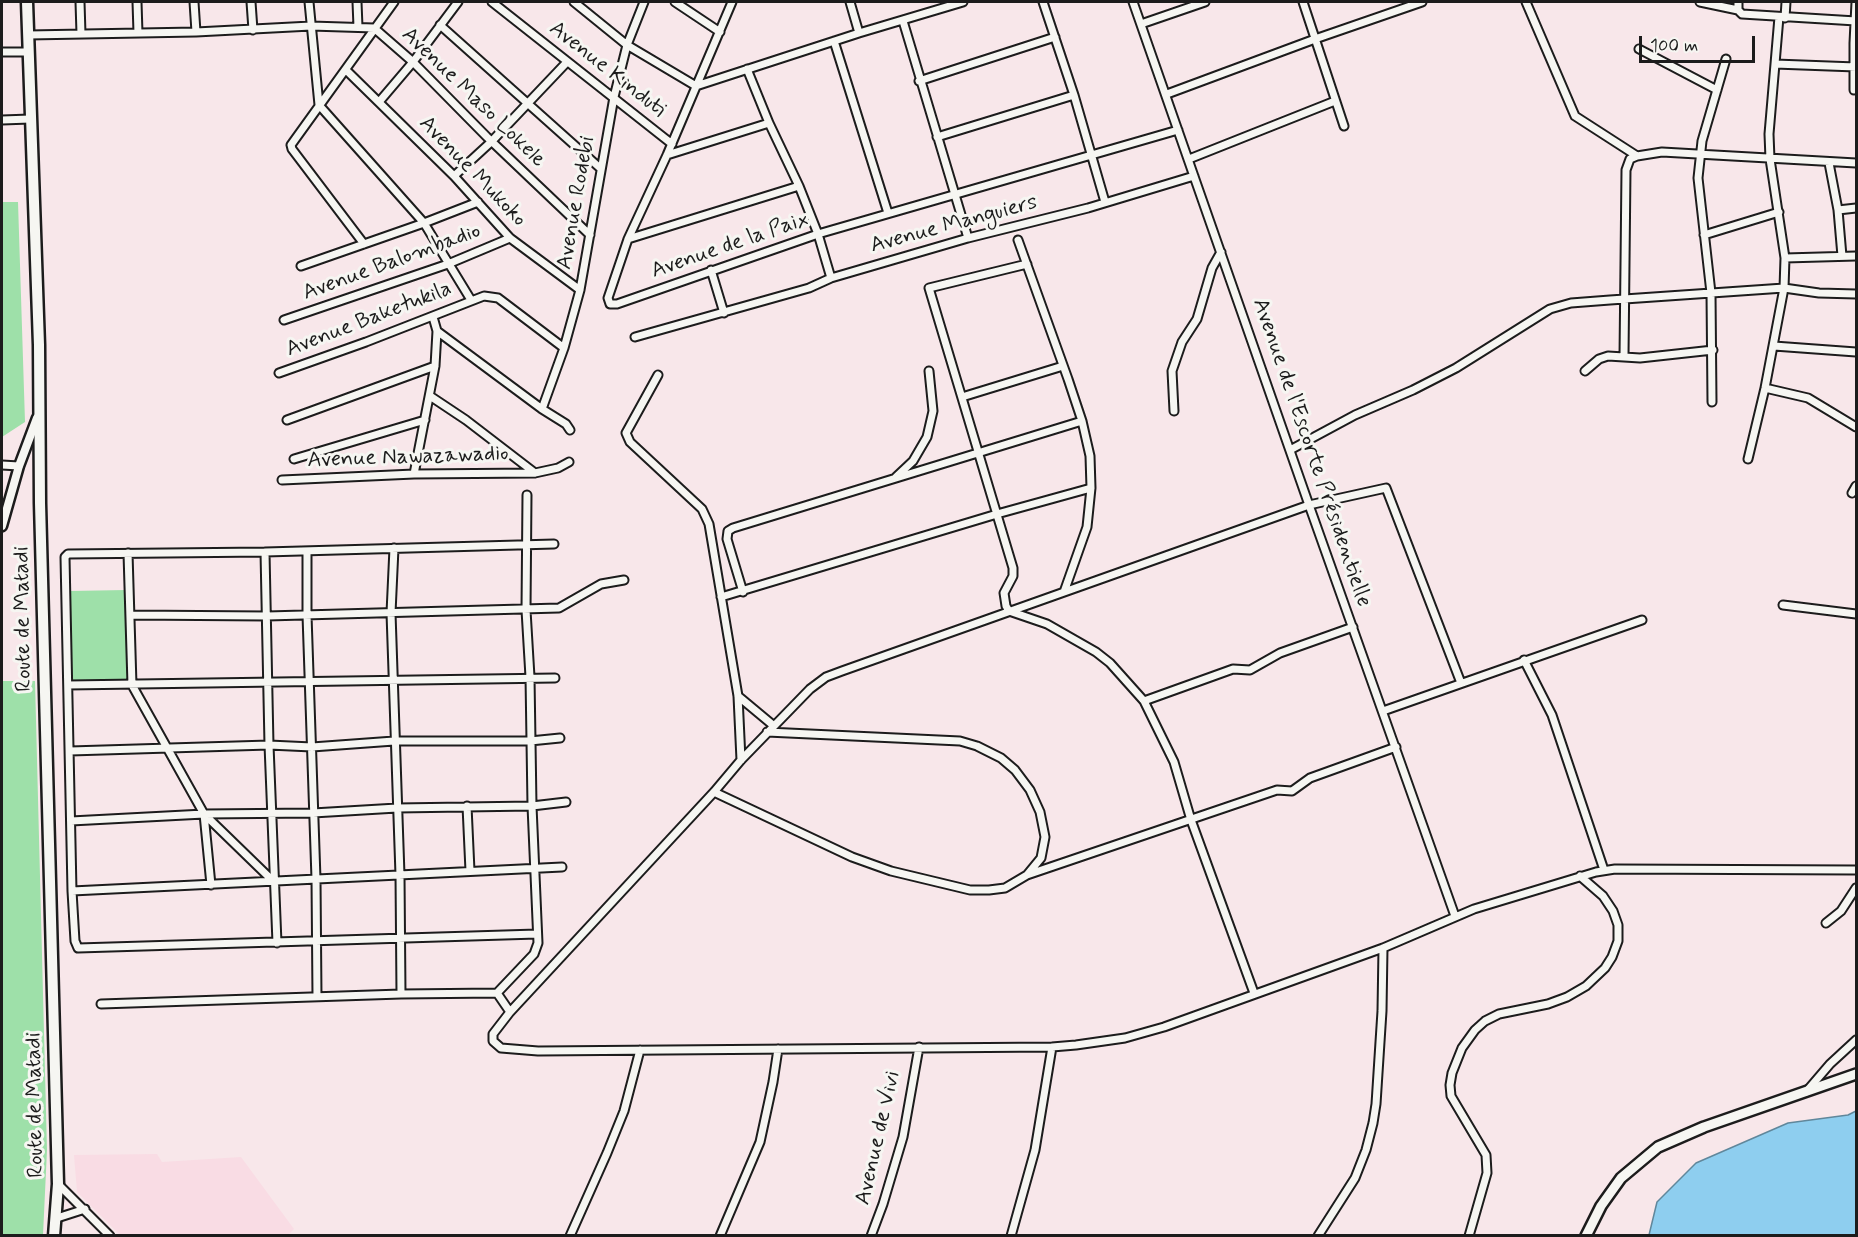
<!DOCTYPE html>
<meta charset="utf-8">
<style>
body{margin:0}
#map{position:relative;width:1858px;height:1237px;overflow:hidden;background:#f8e7ea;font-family:Mynerve,sans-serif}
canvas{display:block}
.frame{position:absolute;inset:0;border:3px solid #1c1c1c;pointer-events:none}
.scale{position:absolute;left:1639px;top:36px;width:116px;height:27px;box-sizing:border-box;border:3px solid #1c1c1c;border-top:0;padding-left:8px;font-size:18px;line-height:21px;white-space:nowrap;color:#1c1c1c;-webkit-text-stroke:4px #f6f6f2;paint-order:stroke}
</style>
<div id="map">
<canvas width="1858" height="1237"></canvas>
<div class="frame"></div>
<div class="scale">100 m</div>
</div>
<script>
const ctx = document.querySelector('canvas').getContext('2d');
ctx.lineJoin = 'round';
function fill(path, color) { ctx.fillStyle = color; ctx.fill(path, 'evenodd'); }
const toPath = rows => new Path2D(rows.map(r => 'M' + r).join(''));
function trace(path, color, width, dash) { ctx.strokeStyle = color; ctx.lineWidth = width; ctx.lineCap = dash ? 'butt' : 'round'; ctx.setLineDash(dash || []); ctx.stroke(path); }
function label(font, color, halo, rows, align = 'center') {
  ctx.font = font + ' Mynerve,sans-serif'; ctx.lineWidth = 6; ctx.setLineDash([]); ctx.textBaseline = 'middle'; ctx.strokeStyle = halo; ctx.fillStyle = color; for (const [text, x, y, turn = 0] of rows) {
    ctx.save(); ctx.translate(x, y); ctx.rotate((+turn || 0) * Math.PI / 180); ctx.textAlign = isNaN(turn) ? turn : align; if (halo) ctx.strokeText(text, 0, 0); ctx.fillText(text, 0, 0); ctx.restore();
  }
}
const built = toPath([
 [157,1154,162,1162,241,1157,294,1229,287,1236,120,1235,77,1192,74,1155]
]);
const green = toPath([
 [2,202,18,202,25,422,2,437],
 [126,590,127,681,71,682,70,591],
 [2,681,35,681,47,1150,43,1235,2,1235]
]);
const water = toPath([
 [1856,1111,1856,1235,1649,1235,1657,1202,1696,1163,1788,1123,1848,1115,1856,1111]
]);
const minor = toPath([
 [80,2,81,34],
 [137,2,138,33],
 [194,2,196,32],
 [251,2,253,30],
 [309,2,319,105,424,223,471,300],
 [357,2,358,27],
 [492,2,672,144],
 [574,2,627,45,696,86,859,33,963,2],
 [675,2,720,32],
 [732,2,667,155,628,239,608,298,610,304,617,304,818,234,1178,130],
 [850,2,859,33],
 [1043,2,1074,95,1105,202],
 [1133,2,1309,505,1455,916],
 [1303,2,1344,126],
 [1526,2,1575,116,1637,156],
 [1700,2,1738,10],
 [1738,2,1738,10,1742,14,1856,21],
 [1785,18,1786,2],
 [903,21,968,238],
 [1141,24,1205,2],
 [440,25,600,168],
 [28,35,196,32,311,26,374,28,413,62,487,137,590,235],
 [834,41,888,213],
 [1639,49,1717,90],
 [2,52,28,52],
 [1775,64,1856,67],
 [747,69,769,123,799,186,818,234,831,278],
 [346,70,454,176,510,238,580,290],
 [919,81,1055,37],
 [1854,90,1854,43,1856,2],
 [1167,94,1315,39,1422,2],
 [379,102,413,62,458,2],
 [2,120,30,119],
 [937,137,1074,95],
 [667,155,769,123],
 [1189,159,1335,101],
 [1829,163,1838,210,1842,256],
 [454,176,491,142,567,62],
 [1838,210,1856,208],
 [1704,235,1779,212],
 [628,239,799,186],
 [1018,240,1068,379,1082,421,1090,456,1091,488,1087,527,1064,592],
 [364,244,292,149,291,145,394,2],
 [1785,258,1856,256],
 [1027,264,929,288,1013,568,1013,576,1004,593,1006,606,1009,611,1047,624,1096,652,1110,663,1144,701,1174,762,1191,820,1254,993],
 [301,266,424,223,478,202],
 [711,270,724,313],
 [284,320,448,264,510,238],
 [437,331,542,409,566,424,570,430],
 [635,337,809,288,831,278,968,238,1088,208,1194,176],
 [1774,346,1856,352],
 [1624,356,1626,170,1630,159,1637,156,1662,152,1856,163],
 [1585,371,1599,359,1608,356,1640,358,1713,350],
 [279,373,366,342,484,296,498,298,564,348],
 [658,375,626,433,630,442,702,509,709,524,738,696,741,760],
 [1765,388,1808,398,1856,427],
 [430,396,466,420,535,473],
 [962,397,1063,366],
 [1712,402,1711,293,1698,178,1702,141,1726,59],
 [542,409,564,348,580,290,614,97,627,45,644,2],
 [1174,411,1172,371,1182,342,1197,319,1212,268,1221,252],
 [287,420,435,366],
 [1290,450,1355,415,1413,390,1456,368,1550,309,1571,303,1610,300,1784,288,1819,293,1856,294],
 [294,459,425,420],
 [1748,459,1765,388,1784,288,1785,258,1770,159,1769,134,1779,17],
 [2,465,19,466],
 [414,474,435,366,437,331,433,317],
 [896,477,913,461,927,437,933,411,929,371],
 [282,480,414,474,535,473,558,468,569,462],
 [1852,493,1856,486],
 [394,548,391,613,400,875,401,994],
 [307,551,307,615,316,879,317,997],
 [265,552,269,745,277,943],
 [128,553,132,685,204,814,274,882],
 [743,592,727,539,728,531,733,528,1082,421],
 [721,597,997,514,1091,488],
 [1783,605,1856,614],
 [130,615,267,616,559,608,601,584,624,580],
 [1524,660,1552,715,1604,870],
 [1461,683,1386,488,1309,505,842,671,826,677,810,689,741,760,714,792,510,1012,493,1034,493,1041,501,1048,538,1051,1052,1047,1076,1045,1125,1038,1164,1027,1383,948,1474,909,1596,872,1615,869,1856,870],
 [68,685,555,678],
 [738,696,774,726],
 [1144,701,1233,669,1250,670,1280,653,1353,627],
 [1383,711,1642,620],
 [70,751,269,745,312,747,394,741,530,741,560,738],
 [714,792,852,857,891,871,970,890,989,890,1005,888,1027,875,1041,858,1045,837,1040,812,1030,790,1015,770,1001,758,977,746,960,741,767,732],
 [467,806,470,871],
 [204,814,211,885],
 [71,821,204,814,313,813,397,808,532,806,566,802],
 [1027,875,1277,790,1292,791,1310,778,1396,747],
 [72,891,562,867],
 [1826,923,1841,911,1856,888],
 [537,934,78,948,75,941,72,891,65,557,68,554,265,552,554,544],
 [101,1004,401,994,497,993],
 [510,1012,497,993,534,954,538,943,532,806,530,677,526,610,527,495],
 [1806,1092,1830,1064,1856,1040],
 [58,1184,110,1236],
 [57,1218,85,1209],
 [570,1236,607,1153,624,1111,640,1050],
 [720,1236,760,1142,773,1082,778,1049],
 [871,1236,883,1204,903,1137,919,1047],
 [1011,1236,1035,1150,1052,1047],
 [1318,1236,1355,1178,1366,1150,1373,1123,1376,1104,1382,1011,1383,948],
 [1469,1236,1487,1173,1486,1155,1451,1096,1450,1085,1452,1073,1462,1048,1475,1030,1485,1021,1499,1014,1548,1004,1567,997,1586,986,1605,968,1612,957,1618,941,1618,925,1613,911,1603,896,1580,876]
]);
const tertiary = toPath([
 [2,526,19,466,37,418]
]);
const secondary = toPath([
 [1586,1236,1601,1206,1621,1178,1658,1147,1704,1127,1856,1074]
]);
const primary = toPath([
 [27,2,39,345,40,503,58,1184,54,1236]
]);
const streetNames = [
 ["Avenue Kinduti",607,70,38],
 ["Avenue Maso Lokele",473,98,44],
 ["Avenue Mukoko",472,172,46],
 ["Avenue Rodebi",577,203,-80],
 ["Avenue Manguiers",954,225,-15],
 ["Avenue de la Paix",730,246,-19],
 ["Avenue Balombadio",392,263,-20],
 ["Avenue Baketukila",369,320,-21],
 ["Avenue de l'Escorte Présidentielle",1311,453,71],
 ["Avenue Nawazawadio",408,458,-2],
 ["Route de Matadi",24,619,-91],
 ["Route de Matadi",36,1105,-91],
 ["Avenue de Vivi",879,1138,-77]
];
fill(built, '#f9dce4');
fill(green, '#9ee0a9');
fill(water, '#8eceef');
trace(water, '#60879b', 1.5);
trace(minor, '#1c1c1c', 11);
trace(tertiary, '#1c1c1c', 13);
trace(secondary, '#1c1c1c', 14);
trace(primary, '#1c1c1c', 15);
trace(minor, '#f6f6f2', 7);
trace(tertiary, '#f6f6f2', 8);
trace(secondary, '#f6f6f2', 9);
trace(primary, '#f6f6f2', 10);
label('22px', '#1c1c1c', '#f6f6f2', streetNames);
</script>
